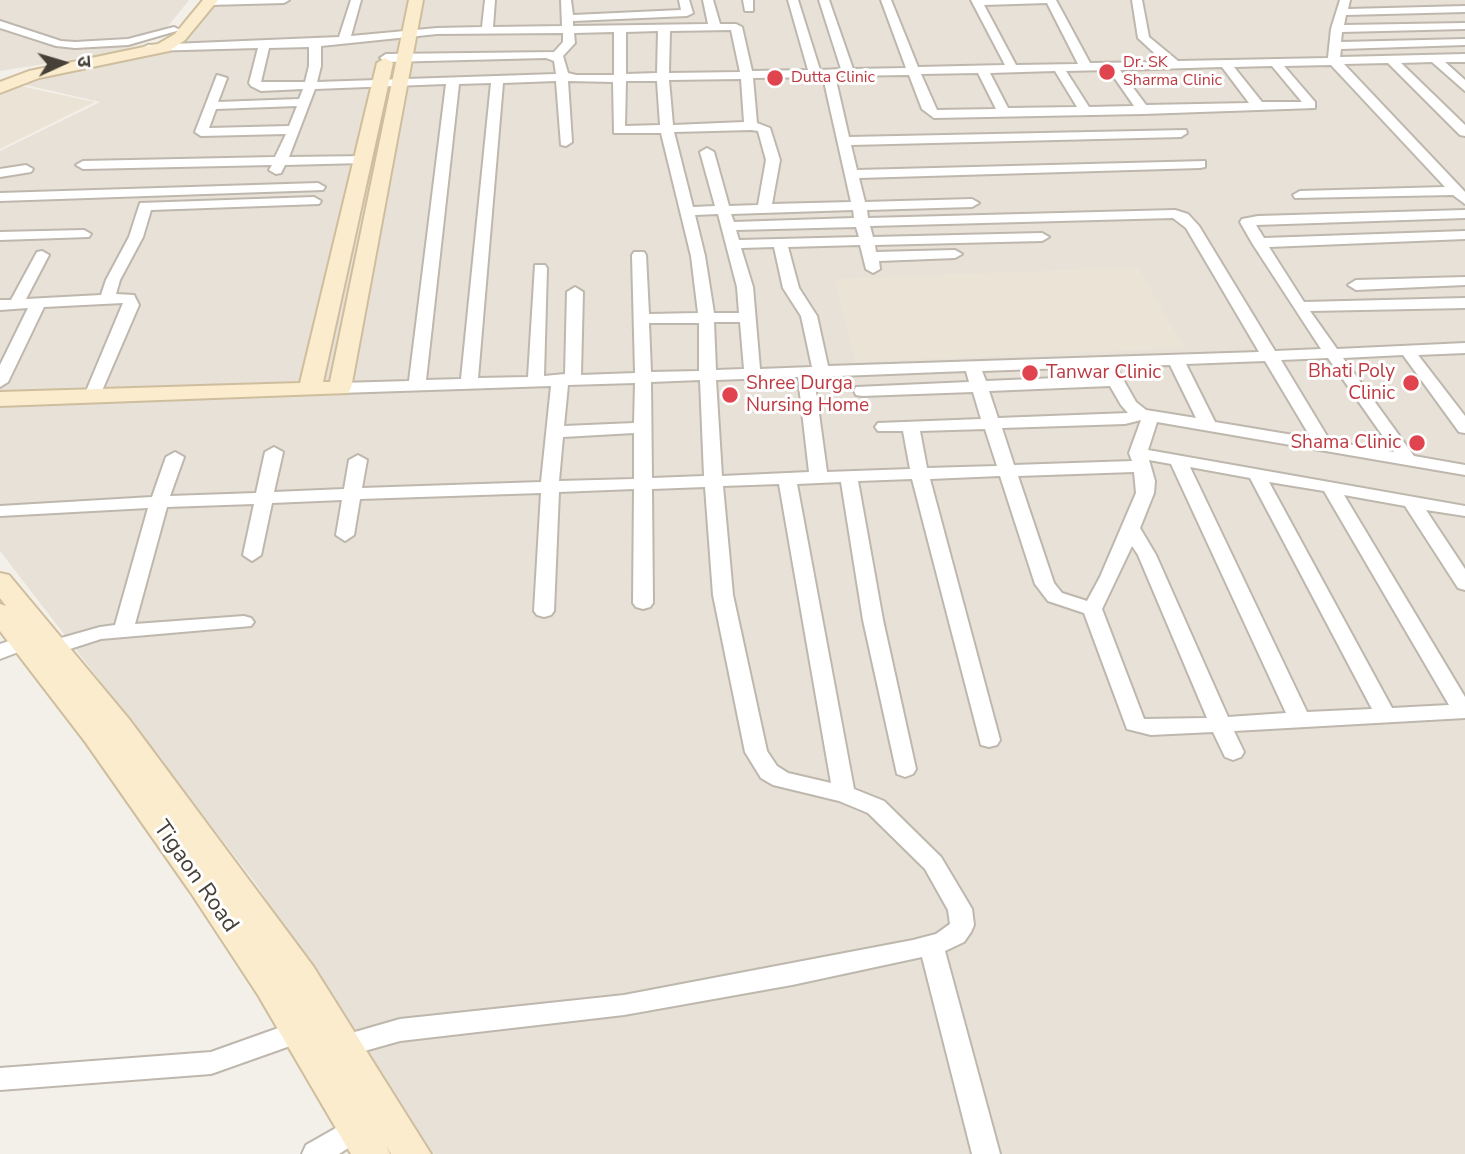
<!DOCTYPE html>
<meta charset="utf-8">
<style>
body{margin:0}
#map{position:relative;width:1465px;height:1154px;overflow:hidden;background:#f3f0ea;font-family:"Nunito Sans","Noto Sans Devanagari",sans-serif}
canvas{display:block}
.north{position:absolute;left:28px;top:28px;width:70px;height:70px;-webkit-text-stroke:5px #fff;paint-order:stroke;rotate:86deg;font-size:19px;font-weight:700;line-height:28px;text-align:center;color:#474038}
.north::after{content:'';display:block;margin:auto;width:24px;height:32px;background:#474038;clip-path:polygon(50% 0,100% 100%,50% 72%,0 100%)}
</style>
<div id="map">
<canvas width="1465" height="1154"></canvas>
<div class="north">उ</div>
</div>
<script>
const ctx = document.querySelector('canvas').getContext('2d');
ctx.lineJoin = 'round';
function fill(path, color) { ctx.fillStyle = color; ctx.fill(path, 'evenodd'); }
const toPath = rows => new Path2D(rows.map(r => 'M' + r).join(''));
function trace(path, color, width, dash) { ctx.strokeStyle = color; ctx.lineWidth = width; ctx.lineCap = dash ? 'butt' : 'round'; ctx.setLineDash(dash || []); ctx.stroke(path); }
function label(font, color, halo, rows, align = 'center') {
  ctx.font = font + ' "Nunito Sans",sans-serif'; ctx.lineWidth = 6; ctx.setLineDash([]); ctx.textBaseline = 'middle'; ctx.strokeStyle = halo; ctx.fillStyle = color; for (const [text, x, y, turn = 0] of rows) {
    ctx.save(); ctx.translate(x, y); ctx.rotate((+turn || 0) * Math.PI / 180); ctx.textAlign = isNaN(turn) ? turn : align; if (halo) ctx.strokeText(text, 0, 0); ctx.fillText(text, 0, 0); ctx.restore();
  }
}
const residential = toPath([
 [0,0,189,0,169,25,144,43,113,53,0,71],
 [216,0,1465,0,1465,1154,426,1154,257,885,0,551,0,151,100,102,13,82,39,74,143,56,176,46,193,30]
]);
const education = toPath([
 [11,84,95,102,0,149,0,89],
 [1138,267,1184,348,856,362,834,279]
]);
const street = toPath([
 [205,0,289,0,284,3,209,5,205,4,205,0],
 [351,0,361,0,351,36,437,28,482,27,485,0,495,0,493,27,562,26,561,0,571,0,573,15,681,10,679,0,689,0,693,13,687,16,573,21,573,26,708,24,703,0,713,0,720,24,736,24,742,27,752,71,808,70,788,0,798,0,820,70,841,69,819,0,829,0,853,69,906,68,881,0,891,0,918,67,1005,65,971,0,1056,0,1090,63,1164,62,1138,38,1132,0,1142,0,1149,37,1178,61,1328,58,1331,29,1340,0,1350,0,1348,9,1465,6,1465,12,1346,15,1344,25,1465,23,1465,29,1342,32,1341,42,1465,39,1465,45,1341,49,1340,57,1465,54,1465,62,1445,62,1465,80,1465,91,1432,62,1401,63,1465,125,1465,136,1460,135,1388,63,1344,64,1465,192,1465,204,1453,195,1295,198,1293,195,1300,191,1445,187,1331,65,1284,66,1315,102,1315,108,1143,114,934,118,922,109,909,75,835,76,849,137,1186,130,1187,133,1181,137,851,145,857,170,1205,161,1205,167,1200,168,859,178,865,202,972,199,979,203,972,207,867,210,868,218,1175,210,1188,214,1199,226,1275,351,1321,349,1252,243,1240,222,1242,219,1258,216,1465,210,1465,218,1256,225,1264,238,1465,231,1465,239,1269,247,1304,302,1465,298,1465,308,1310,311,1337,349,1465,343,1465,353,1418,355,1465,416,1465,433,1459,432,1403,355,1343,358,1414,456,1465,465,1465,475,1157,422,1148,450,1465,506,1465,516,1426,510,1465,569,1465,590,1458,588,1405,506,1344,495,1465,697,1465,718,1234,731,1244,752,1241,757,1233,760,1225,757,1213,732,1151,735,1127,729,1084,613,1048,601,1035,584,1000,476,930,479,1000,740,997,745,989,747,981,745,912,479,858,481,883,620,916,769,913,774,905,777,897,774,863,620,841,482,797,484,854,789,884,801,941,857,972,909,974,925,971,932,964,942,945,951,1000,1154,972,1154,922,957,792,985,624,1015,400,1041,336,1059,327,1056,323,1048,327,1040,400,1019,624,995,913,940,936,934,950,924,948,910,925,869,868,813,839,801,773,785,761,778,745,752,713,595,705,487,652,489,653,603,650,607,643,609,636,607,633,603,634,489,559,492,554,611,551,615,544,617,537,615,534,611,541,493,360,499,354,535,345,541,336,535,342,500,272,503,261,555,252,561,243,555,254,504,167,507,135,624,244,616,251,618,254,622,251,626,101,639,54,654,47,652,44,647,47,642,100,627,115,625,148,508,0,516,0,506,152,497,166,457,175,452,184,457,170,496,256,493,265,452,274,447,283,452,274,492,344,489,349,460,358,455,367,460,362,488,541,482,551,386,340,393,332,388,340,383,409,381,446,84,315,89,289,157,368,156,370,159,363,163,285,165,281,173,276,174,269,170,272,165,83,169,76,165,83,161,275,157,286,134,201,136,195,132,217,75,227,78,218,102,299,99,303,89,261,91,251,86,249,83,258,48,148,51,142,48,148,45,339,37,351,0],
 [1047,3,1078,64,1016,65,984,5,1047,3],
 [731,30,740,72,669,73,670,31,731,30],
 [658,31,657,73,626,74,626,32,658,31],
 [614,32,614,75,576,75,568,73,563,56,575,43,574,33,614,32],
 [563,33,563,42,554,52,386,54,380,58,386,62,546,58,554,61,556,74,317,82,321,66,321,46,437,34,563,33],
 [309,47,309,66,305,82,261,82,269,48,309,47],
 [1272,66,1302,102,1262,102,1234,67,1272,66],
 [1222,67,1249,103,1146,105,1120,70,1222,67],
 [1109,70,1134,106,1089,107,1066,71,1109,70],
 [1055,71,1077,107,1008,108,990,73,1055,71],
 [978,73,996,109,937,110,921,74,978,73],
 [823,77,851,202,772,204,780,160,770,128,757,123,753,78,823,77],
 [741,79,744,122,673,125,669,80,741,79],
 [556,81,561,145,566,146,572,142,568,81,613,82,614,133,661,133,691,256,698,313,649,314,646,255,644,252,634,252,632,255,635,373,581,375,583,292,575,287,567,292,565,374,544,376,547,268,545,265,535,265,528,377,478,378,503,83,556,81],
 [626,81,657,81,660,125,625,126,626,81],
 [491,83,461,379,426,380,459,84,491,83],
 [297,106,289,126,209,128,216,109,297,106],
 [751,130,758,131,766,160,758,205,729,206,714,152,707,148,700,152,715,206,693,207,674,132,751,130],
 [853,210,854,218,734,222,731,214,853,210],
 [718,214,737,287,739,313,714,313,705,256,695,215,718,214],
 [1173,218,1186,228,1259,352,828,366,817,316,799,288,788,247,860,245,866,269,873,273,880,269,879,261,955,258,962,254,955,250,876,252,875,245,1042,241,1049,237,1042,233,873,237,870,226,1173,218],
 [856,227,859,237,739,240,736,230,856,227],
 [774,247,783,288,801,316,812,367,760,369,753,287,741,248,774,247],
 [714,322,740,322,744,369,716,370,714,322],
 [649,323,699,323,699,371,651,372,649,323],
 [1328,358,1394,452,1330,441,1281,360,1328,358],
 [1265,361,1311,438,1215,422,1186,364,1265,361],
 [1170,365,1196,418,1146,410,1136,402,1116,367,1170,365],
 [1092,367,1102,370,1105,376,986,381,982,371,1092,367],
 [966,371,969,382,856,387,854,391,856,395,862,396,973,392,981,419,878,423,875,427,878,431,903,431,910,469,827,472,814,377,966,371],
 [798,377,809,472,722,476,716,380,798,377],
 [700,380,704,476,652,478,651,382,700,380],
 [635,383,634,423,564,426,568,385,635,383],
 [1110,386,1121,405,1128,413,998,418,989,391,1110,386],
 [1141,420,1129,453,1132,461,1014,465,1002,428,1125,424,1141,420],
 [985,429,997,466,927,468,920,431,985,429],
 [634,433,634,479,559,481,563,437,634,433],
 [1149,460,1171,464,1286,713,1228,717,1156,555,1140,528,1154,493,1155,481,1149,460],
 [1190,467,1250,478,1372,709,1307,712,1190,467],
 [1134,472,1136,493,1100,577,1087,601,1062,593,1054,583,1018,476,1134,472],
 [1269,482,1324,491,1449,705,1392,708,1269,482],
 [779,484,831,783,788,773,777,766,767,751,733,595,723,486,779,484],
 [1132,546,1138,555,1207,718,1144,719,1102,609,1132,546],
 [743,0,753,0,753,11,745,11,743,0],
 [0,21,61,41,75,42,128,39,174,27,180,30,128,45,75,48,56,46,0,28,0,21],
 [26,165,33,169,31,172,0,177,0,169,26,165],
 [318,183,325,187,323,190,0,201,0,193,318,183],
 [314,197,321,201,319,204,151,210,143,237,120,280,116,294,134,295,139,305,98,400,86,400,84,396,123,303,44,307,8,382,0,387,0,365,28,308,0,310,0,300,11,300,37,252,42,251,49,255,26,299,101,295,106,280,129,237,140,203,314,197],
 [84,230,91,234,89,237,0,240,0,232,84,230],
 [1465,277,1465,285,1356,290,1348,285,1356,280,1465,277],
 [35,632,42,633,45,638,42,643,0,659,0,644,35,632],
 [298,1021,307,1024,311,1032,307,1040,211,1074,0,1090,0,1068,211,1052,298,1021],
 [357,1116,367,1120,371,1128,367,1136,339,1154,302,1154,306,1145,357,1116]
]);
const secondary = toPath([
 [203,0,218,0,185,40,169,51,39,78,0,93,0,82,29,71,158,44,175,34,203,0],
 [409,0,423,0,351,388,348,393,0,406,0,392,300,383,377,63,385,58,393,63,323,382,330,382,409,0],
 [0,573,9,575,129,719,313,966,431,1154,391,1154,386,1146,390,1154,351,1154,258,995,191,893,86,743,0,631,0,604,6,606,0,598,0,573]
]);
const markers = [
 [1107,72,9,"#e0444e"],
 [775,78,9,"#e0444e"],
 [1030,373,9,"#e0444e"],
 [1411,383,9,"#e0444e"],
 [730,395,9,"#e0444e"],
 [1417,443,9,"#e0444e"]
];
const farHealthnames = [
 ["Dr. SK",1123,63],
 ["Sharma Clinic",1123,81],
 ["Dutta Clinic",791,78]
];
const healthNames = [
 ["Bhati Poly",1395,372],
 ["Clinic",1395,394],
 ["Tanwar Clinic",1046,373,"left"],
 ["Shree Durga",746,384,"left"],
 ["Nursing Home",746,406,"left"],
 ["Shama Clinic",1401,443]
];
const nearStreetnames = [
 ["Tigaon Road",195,877,55]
];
fill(residential, '#e7e1d8');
fill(education, '#ebe3d5');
trace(street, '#beb7ad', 4);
trace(secondary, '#cfbe9d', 4);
fill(street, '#fff');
fill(secondary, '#faeccd');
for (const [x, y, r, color] of markers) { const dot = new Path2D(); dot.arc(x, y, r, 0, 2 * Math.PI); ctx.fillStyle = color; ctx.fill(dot); trace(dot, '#fff', 2.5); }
label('16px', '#be3a42', '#fff', farHealthnames, 'left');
label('19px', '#be3a42', '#fff', healthNames, 'right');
label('23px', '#474038', '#fff', nearStreetnames);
</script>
